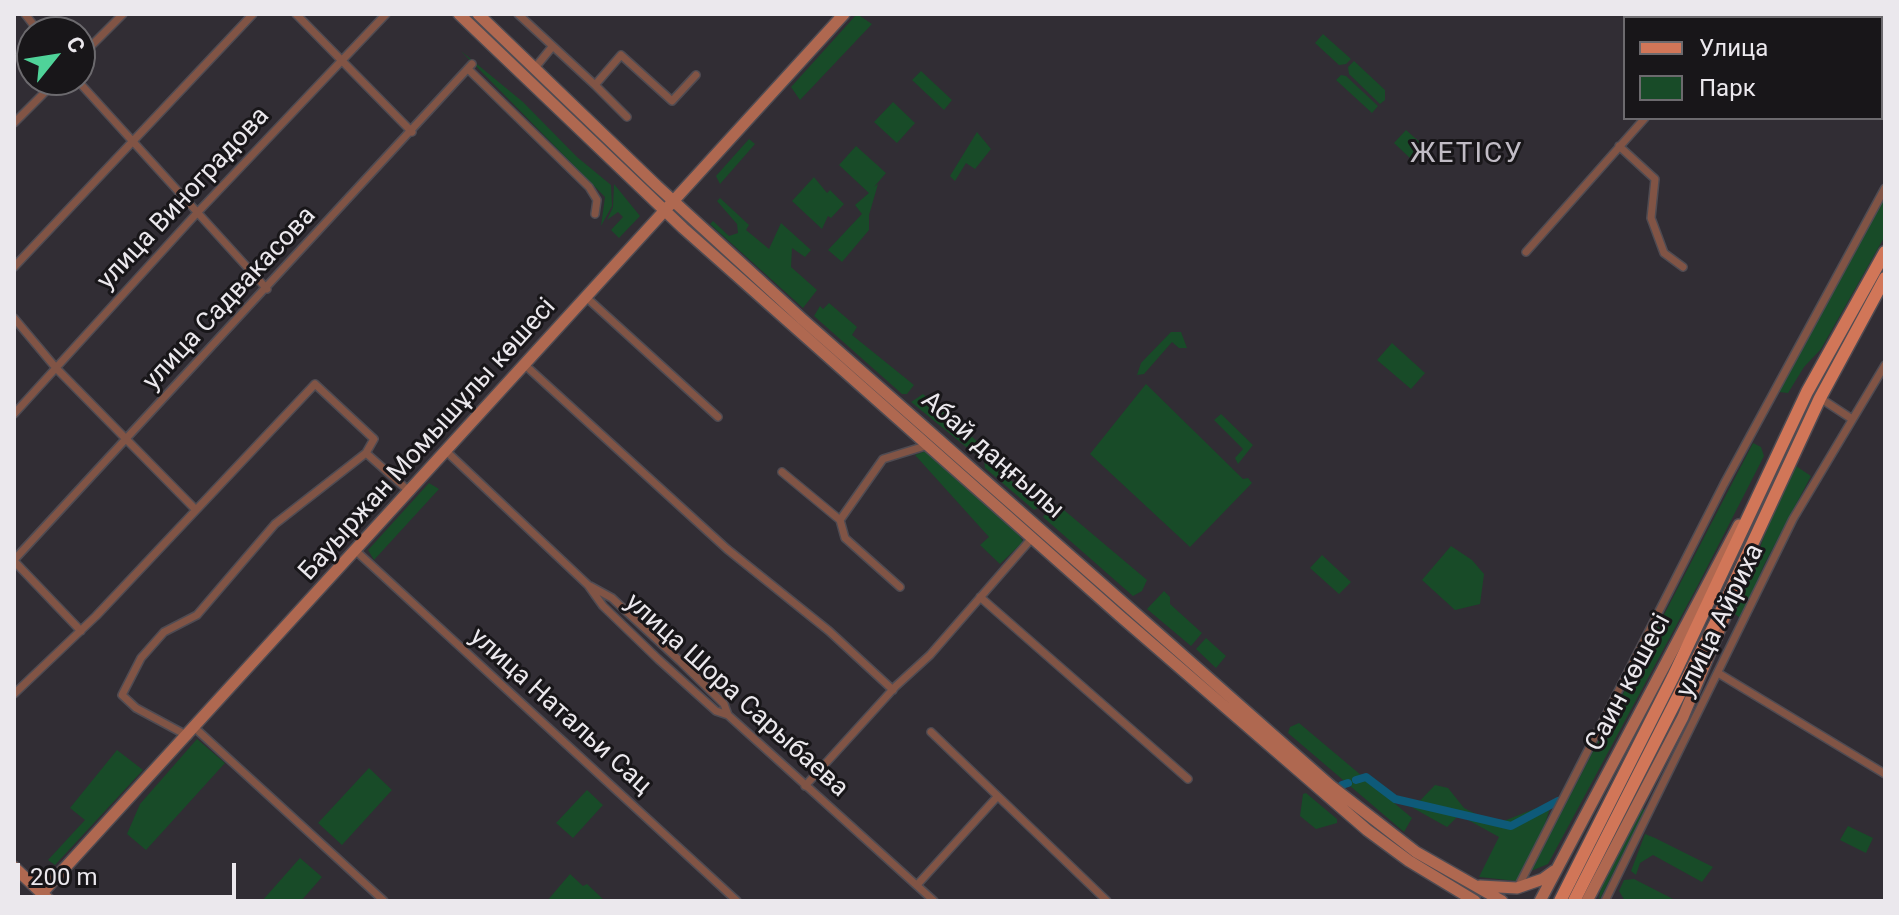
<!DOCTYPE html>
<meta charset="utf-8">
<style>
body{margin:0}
#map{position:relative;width:1899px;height:915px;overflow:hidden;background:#312d34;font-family:Roboto,sans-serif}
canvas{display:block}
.frame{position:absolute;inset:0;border:16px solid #ebe8ed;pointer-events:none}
.legend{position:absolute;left:1623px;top:16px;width:260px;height:104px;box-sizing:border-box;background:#181619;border:2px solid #6c6a6e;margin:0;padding:10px 14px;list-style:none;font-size:24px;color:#ebe8ed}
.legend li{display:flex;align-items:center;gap:16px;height:40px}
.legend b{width:40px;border:2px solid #6c6a6e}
.north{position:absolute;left:16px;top:16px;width:80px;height:80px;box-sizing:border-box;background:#181619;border:2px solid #6c6a6e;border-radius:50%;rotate:60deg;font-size:22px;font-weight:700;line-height:32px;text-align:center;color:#ebe8ed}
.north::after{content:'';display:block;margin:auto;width:28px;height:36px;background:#4fd399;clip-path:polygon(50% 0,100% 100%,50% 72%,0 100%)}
.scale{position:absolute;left:16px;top:863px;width:220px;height:36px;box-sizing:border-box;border:4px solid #ebe8ed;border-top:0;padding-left:10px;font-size:24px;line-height:28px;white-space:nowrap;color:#ebe8ed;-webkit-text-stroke:6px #181619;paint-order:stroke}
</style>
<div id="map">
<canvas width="1899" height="915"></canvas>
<div class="frame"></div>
<ul class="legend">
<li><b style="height:10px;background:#d17658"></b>Улица</li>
<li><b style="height:22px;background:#184b28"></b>Парк</li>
</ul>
<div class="north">С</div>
<div class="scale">200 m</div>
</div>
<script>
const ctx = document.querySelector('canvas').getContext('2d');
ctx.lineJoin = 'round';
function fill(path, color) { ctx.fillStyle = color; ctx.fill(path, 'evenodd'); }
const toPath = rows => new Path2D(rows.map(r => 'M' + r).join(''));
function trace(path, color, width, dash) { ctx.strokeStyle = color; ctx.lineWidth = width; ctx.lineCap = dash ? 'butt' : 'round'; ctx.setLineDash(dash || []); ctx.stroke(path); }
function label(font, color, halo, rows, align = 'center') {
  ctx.font = font + ' Roboto,sans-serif'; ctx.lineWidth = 6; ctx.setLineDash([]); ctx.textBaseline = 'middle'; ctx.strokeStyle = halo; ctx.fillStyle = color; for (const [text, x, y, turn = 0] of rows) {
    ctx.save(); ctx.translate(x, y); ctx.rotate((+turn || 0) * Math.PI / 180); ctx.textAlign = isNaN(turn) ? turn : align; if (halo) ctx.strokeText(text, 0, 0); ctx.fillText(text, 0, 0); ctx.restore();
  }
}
const green = toPath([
 [857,14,872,24,800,100,791,87],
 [1323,34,1351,59,1346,64,1339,65,1315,43],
 [461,51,523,102,577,157,611,185,612,206,601,226,605,197],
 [1354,61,1385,90,1385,100,1380,104,1349,74,1348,67],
 [921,71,952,100,944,110,912,80],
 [1341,75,1346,76,1378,106,1372,113,1336,80],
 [893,102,915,123,897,143,874,122],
 [1406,130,1423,145,1411,159,1394,143],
 [977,132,991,149,975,169,966,163,955,181,950,176],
 [749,139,755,144,720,184,716,176],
 [856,146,886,173,874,187,878,184,869,215,869,230,842,262,828,250,862,214,855,205,869,193,839,165],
 [814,177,827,193,830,190,844,204,831,218,828,216,822,229,792,201],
 [614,184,640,216,619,238,611,230,623,217,618,212,607,220,613,207],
 [1885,196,1885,236,1821,349,1804,367,1788,393,1779,392],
 [720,198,749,225,746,230,769,249,781,223,811,250,805,257,792,248,791,267,817,290,803,308,710,224,713,221,729,236,738,233,737,224,717,201],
 [829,303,857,327,852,335,914,385,907,394,902,394,814,316,820,306,823,309],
 [1171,332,1181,332,1187,348,1179,348,1172,342,1144,374,1137,375,1141,363],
 [1392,343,1425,373,1411,389,1377,360],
 [1146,384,1243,479,1248,478,1252,483,1190,547,1090,454],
 [923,394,979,443,985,450,977,455,971,451,911,402],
 [1221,414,1253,445,1238,464,1235,458,1243,449,1214,420],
 [1753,443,1761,447,1764,456,1698,585,1548,864,1531,871],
 [928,450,1013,525,1023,542,1000,564,980,545,989,537,915,455],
 [991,457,1004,474,1040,507,1034,510,985,468,984,460],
 [1796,466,1811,476,1764,565,1741,619,1735,614,1780,494],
 [429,483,439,489,374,560,368,550],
 [1058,505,1147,580,1142,591,1133,596,1043,517,1051,506],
 [1451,546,1472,560,1484,574,1480,604,1455,610,1422,580],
 [1322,555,1351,582,1339,594,1310,568],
 [1164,591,1170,597,1170,604,1202,633,1191,646,1147,609],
 [1206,638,1226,656,1216,668,1196,649],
 [1299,723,1412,818,1404,832,1288,733,1290,727],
 [197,739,225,763,146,850,127,834,140,804],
 [117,750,143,770,55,865,48,860,85,820,70,808],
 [369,768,392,790,342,845,318,823],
 [1435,785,1448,788,1464,808,1496,824,1552,802,1544,827,1517,881,1479,877,1499,837,1459,815,1447,827,1413,808],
 [587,790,603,805,573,838,556,823],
 [1306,793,1337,819,1337,823,1316,829,1300,816,1303,794],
 [1641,808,1645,810,1599,901,1601,884],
 [1848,826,1873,838,1866,853,1840,840],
 [1645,834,1655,838,1713,867,1702,882,1653,855,1640,863,1636,875,1631,871],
 [300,858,322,877,301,901,262,901],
 [570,874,583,886,587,884,605,901,547,901],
 [1634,879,1677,901,1625,901,1619,891,1624,880]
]);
const canal = toPath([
 [1356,780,1366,777,1395,799,1511,826,1558,801],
 [1342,785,1348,783]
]);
const minor = toPath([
 [25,14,39,32],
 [296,14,412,132],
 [518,14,595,85,621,55,672,101,696,75],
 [1737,18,1740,14],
 [80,57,123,14],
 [468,69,589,187,597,200,595,214],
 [534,69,552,47],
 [77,80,267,289],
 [595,85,627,117],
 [14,123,57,80],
 [1619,146,1655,179,1651,218,1664,253,1683,267],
 [1526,252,1645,118],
 [14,267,253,14],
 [587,298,718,417],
 [14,318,56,368,196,510],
 [525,365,727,549,829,631,893,690],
 [1820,398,1852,419],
 [14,414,196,214,386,14],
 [446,451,588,585,603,606,658,659,716,711,728,715,934,901],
 [782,472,840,520],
 [356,551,737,901],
 [14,560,472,64],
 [14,561,81,631],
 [590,586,612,598,680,661,724,704,728,715],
 [900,587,845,538,840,520,883,459,925,446],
 [980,597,1188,779],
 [1718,673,1885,774],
 [14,694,96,616,315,384,374,439,366,453,410,492],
 [195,728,384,901],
 [931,732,1107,901],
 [188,736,136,708,122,695,141,658,164,632,197,615,275,524,366,453],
 [805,786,896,686,930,655,1032,538],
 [917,885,996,798],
 [1518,887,1724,484,1885,188],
 [1605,901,1793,519,1885,365]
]);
const secondary = toPath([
 [459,14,683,228,1120,616,1367,830,1409,861,1475,901],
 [478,14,657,186,802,319,1331,786,1416,852,1502,901],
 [14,867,50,901],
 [1480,886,1517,888,1543,879,1554,871],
 [42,893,844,14],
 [1540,901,1739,525],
 [1587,901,1683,717,1747,564]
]);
const primary = toPath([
 [1560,901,1673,677,1807,392,1885,252],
 [1574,901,1716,622,1820,398,1885,278]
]);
const streetNames = [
 ["улица Виноградова",184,199,-47],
 ["улица Садвакасова",230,299,-47],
 ["Бауыржан Момышұлы көшесі",428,440,-48],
 ["Абай даңғылы",992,456,41],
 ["улица Айриха",1721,621,-64],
 ["Саин көшесі",1629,683,-62],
 ["улица Шора Сарыбаева",736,696,42],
 ["улица Натальи Сац",560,712,42]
];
const neighbourhoodNames = [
 ["ЖЕТІСУ",1467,155]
];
fill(green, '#184b28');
trace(canal, '#0e5a79', 8);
trace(minor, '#4f4b52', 10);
trace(secondary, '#4f4b52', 14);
trace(primary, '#4f4b52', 15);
trace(minor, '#815445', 7);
trace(secondary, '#af6850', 11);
trace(primary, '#d17658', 12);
label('26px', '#ebe8ed', '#181619', streetNames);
ctx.letterSpacing = '2px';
label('28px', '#c1bcc5', '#181619', neighbourhoodNames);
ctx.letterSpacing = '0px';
</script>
